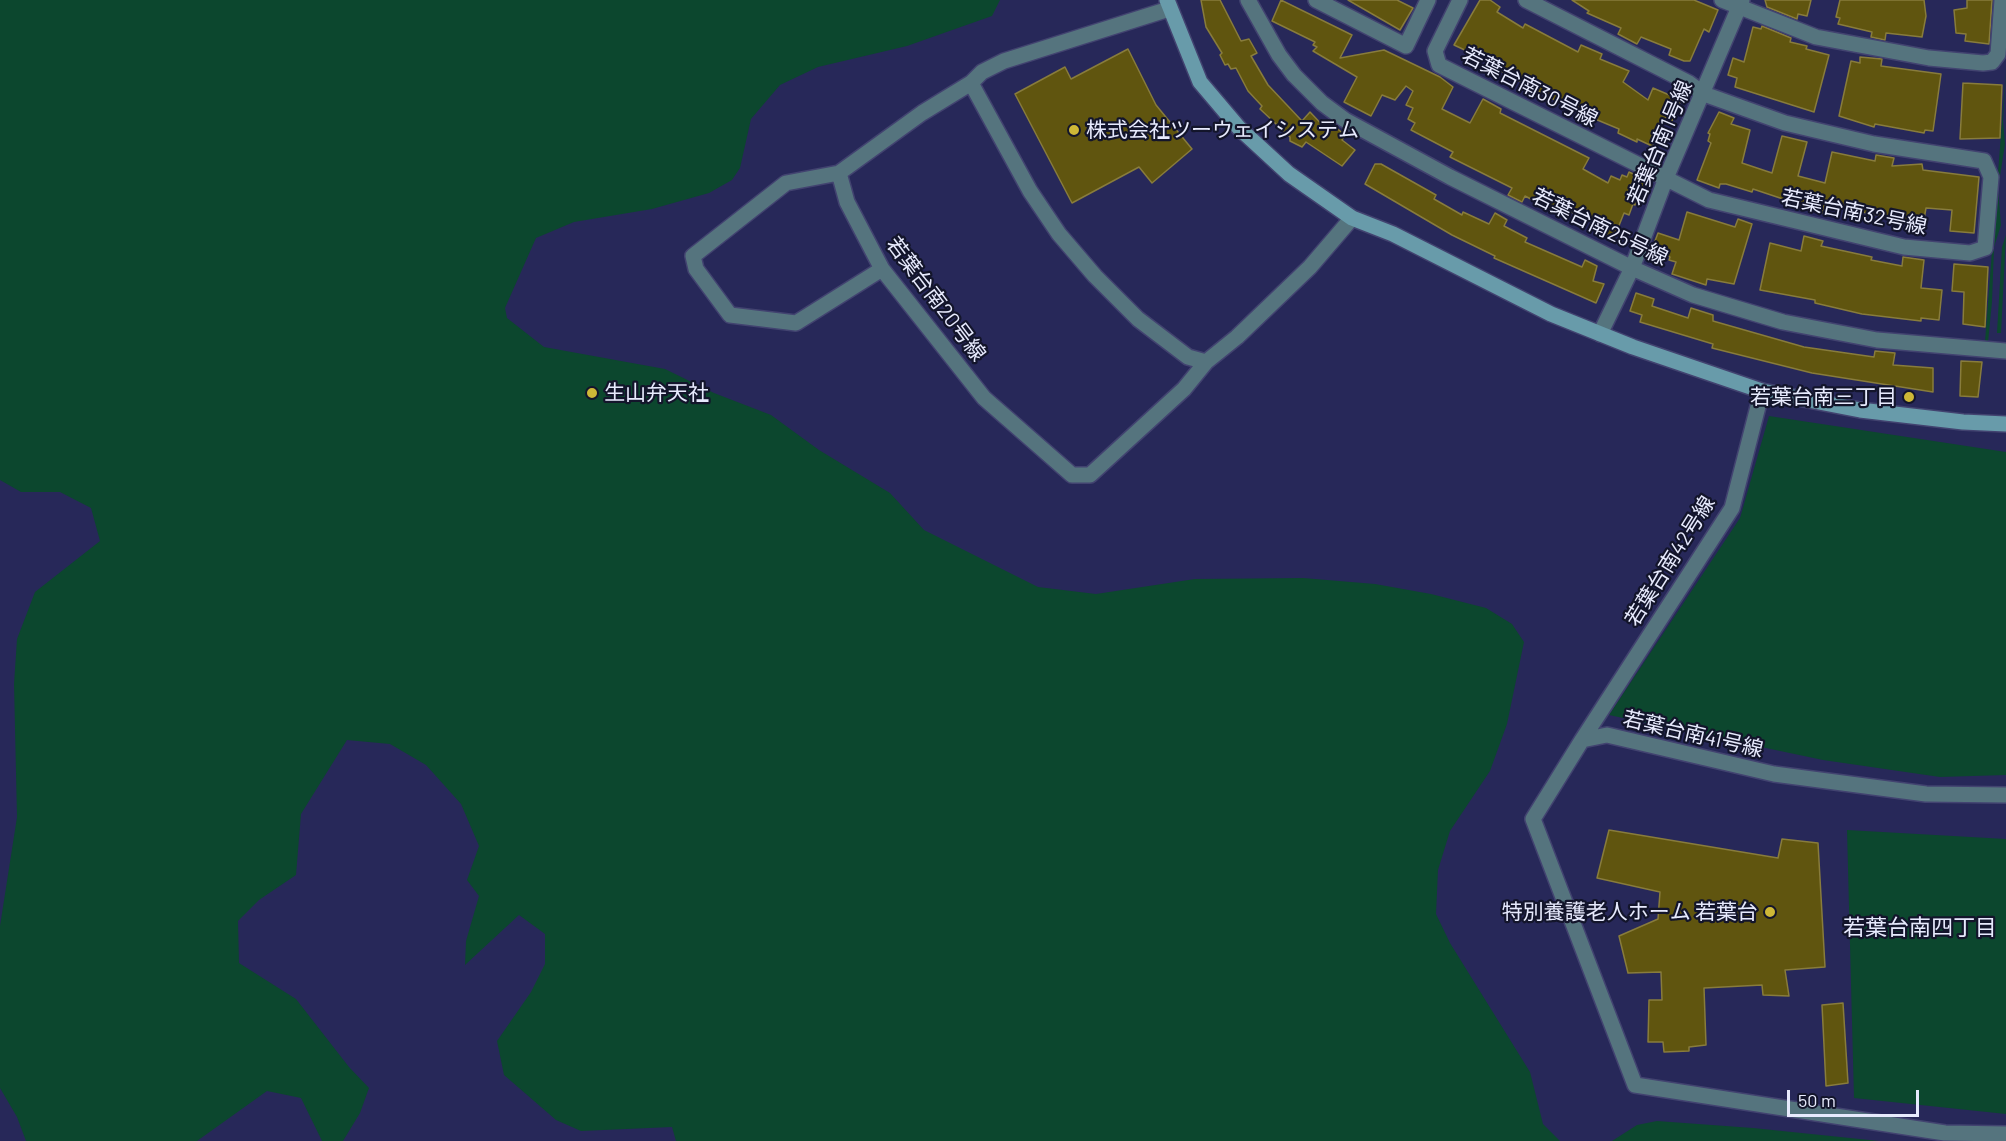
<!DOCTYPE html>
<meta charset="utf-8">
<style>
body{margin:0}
#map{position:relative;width:2006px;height:1141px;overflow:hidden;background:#272859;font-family:Barlow,sans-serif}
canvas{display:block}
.scale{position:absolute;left:1787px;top:1090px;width:132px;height:27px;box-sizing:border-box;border:3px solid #e7eafd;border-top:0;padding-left:8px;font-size:18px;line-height:21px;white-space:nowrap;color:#e7eafd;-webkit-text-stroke:4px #13152b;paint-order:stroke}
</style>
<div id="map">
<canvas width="2006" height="1141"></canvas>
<div class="scale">50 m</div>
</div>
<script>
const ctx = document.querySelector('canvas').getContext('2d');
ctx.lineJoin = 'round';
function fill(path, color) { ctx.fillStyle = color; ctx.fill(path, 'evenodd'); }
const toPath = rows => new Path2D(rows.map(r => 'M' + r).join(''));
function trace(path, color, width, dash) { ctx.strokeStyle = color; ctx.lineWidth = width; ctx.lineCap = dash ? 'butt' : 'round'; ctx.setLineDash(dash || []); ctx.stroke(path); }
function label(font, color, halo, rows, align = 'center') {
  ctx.font = font + ' Barlow,"Noto Sans JP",sans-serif'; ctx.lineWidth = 4.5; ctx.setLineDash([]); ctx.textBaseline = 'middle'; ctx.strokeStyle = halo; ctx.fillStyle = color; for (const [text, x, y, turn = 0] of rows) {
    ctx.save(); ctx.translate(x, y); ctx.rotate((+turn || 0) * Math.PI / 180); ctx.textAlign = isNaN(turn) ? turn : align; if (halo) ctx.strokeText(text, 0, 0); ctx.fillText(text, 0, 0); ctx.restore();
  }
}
const green = toPath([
 [0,0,1000,0,992,16,907,46,818,67,780,85,751,119,740,168,732,180,709,193,652,209,574,222,536,238,505,308,507,318,544,347,665,369,714,393,771,415,819,450,890,493,924,530,1038,587,1096,594,1195,579,1303,578,1375,584,1431,594,1486,608,1512,624,1524,642,1507,724,1490,771,1450,831,1438,870,1436,914,1450,943,1530,1072,1543,1124,1560,1141,676,1141,672,1127,581,1131,556,1120,504,1075,497,1041,531,992,545,964,545,934,519,915,465,965,466,941,479,896,467,880,479,846,461,804,426,765,390,744,347,740,301,814,296,875,259,900,238,921,239,963,296,999,349,1067,369,1088,360,1113,343,1141,322,1141,301,1098,267,1091,197,1141,26,1141,17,1117,0,1088,0,926,17,817,14,684,17,639,35,592,100,541,91,508,60,492,21,492,0,480],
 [2006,69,2003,121,2005,144,1998,189,2001,225,1994,247,1992,302,1988,342,1985,342],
 [2006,235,2001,333,1997,333,2002,247],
 [1769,416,2006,452,2006,775,1940,777,1823,760,1609,715,1740,518],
 [1847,830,2006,839,2006,1114,1854,1098],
 [1657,1121,1753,1128,1879,1141,1612,1141,1637,1125]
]);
const building = toPath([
 [1201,0,1220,0,1241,41,1249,39,1257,53,1251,56,1268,85,1302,121,1310,112,1326,129,1334,126,1345,135,1342,140,1355,150,1342,166,1306,142,1302,147,1290,141,1290,137,1260,109,1262,106,1248,91,1236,68,1231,69,1228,64,1225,65,1220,55,1222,53,1206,27,1201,0],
 [1281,0,1352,35,1340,58,1384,50,1440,77,1453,87,1442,109,1470,123,1483,99,1501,109,1500,113,1589,158,1583,169,1608,183,1611,176,1620,180,1622,175,1627,177,1629,172,1646,180,1635,205,1633,204,1629,215,1624,213,1614,238,1596,231,1599,224,1569,211,1566,217,1525,196,1522,202,1508,195,1512,188,1450,157,1453,152,1411,130,1415,123,1408,119,1413,108,1406,105,1413,91,1406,86,1395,100,1382,95,1371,116,1344,102,1357,77,1313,51,1317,47,1313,45,1315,42,1272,21,1281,0],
 [1348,0,1397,0,1413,8,1400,30,1348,0],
 [1480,0,1490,0,1500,7,1497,12,1523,28,1525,24,1578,52,1581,45,1602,54,1600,59,1629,71,1623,82,1648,100,1653,88,1681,100,1672,121,1665,118,1652,146,1637,139,1637,142,1618,133,1619,129,1595,119,1595,117,1570,103,1568,107,1499,70,1501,67,1454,45,1480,0],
 [1572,0,1694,0,1718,10,1709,32,1704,29,1690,61,1684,61,1669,55,1671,49,1641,37,1637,44,1618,34,1621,28,1587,13,1589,11,1572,0],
 [1765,0,1811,0,1807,16,1798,14,1797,19,1767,7,1765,0],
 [1840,0,1924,0,1926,16,1922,37,1886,33,1885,40,1871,37,1872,32,1838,24,1840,18,1836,17,1840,0],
 [1967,0,1992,0,1989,44,1965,41,1966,34,1956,33,1954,10,1967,8,1967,0],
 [1762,26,1791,38,1790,42,1807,46,1806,49,1829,55,1814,112,1735,87,1737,78,1728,75,1733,58,1744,62,1753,27,1761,29,1762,26],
 [1128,49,1156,105,1192,149,1152,183,1139,167,1072,203,1015,94,1065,67,1071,79,1128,49],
 [1860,57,1882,59,1881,66,1941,74,1933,131,1925,130,1924,133,1875,124,1874,127,1839,116,1851,61,1860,63,1860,57],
 [1963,83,2002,85,2000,138,1960,139,1963,83],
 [1719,112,1734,118,1731,124,1750,130,1742,163,1772,173,1782,136,1807,142,1798,176,1825,183,1832,152,1875,161,1876,155,1894,158,1892,166,1922,164,1923,170,1979,177,1974,233,1950,231,1952,210,1926,208,1923,225,1825,204,1822,213,1798,207,1798,204,1753,189,1752,192,1726,184,1720,184,1719,188,1697,180,1711,143,1708,141,1710,134,1708,133,1719,112],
 [1375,164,1381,164,1436,195,1434,199,1462,215,1463,212,1489,224,1495,213,1507,220,1504,226,1527,238,1525,242,1582,267,1585,260,1597,266,1593,281,1604,284,1596,303,1494,258,1495,256,1452,235,1365,184,1375,164],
 [1687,212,1735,227,1738,219,1752,224,1734,284,1707,279,1706,285,1672,274,1676,262,1669,260,1670,257,1664,253,1652,249,1658,233,1679,240,1687,212],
 [1804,236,1823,241,1821,246,1872,257,1871,260,1902,266,1903,257,1924,260,1921,288,1942,290,1939,320,1921,318,1921,321,1862,314,1815,303,1815,300,1760,290,1770,243,1801,251,1804,236],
 [1954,264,1988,267,1985,327,1963,324,1964,292,1952,291,1954,264],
 [1636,293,1654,299,1652,306,1688,318,1691,308,1713,315,1713,321,1804,347,1874,357,1875,351,1895,353,1893,365,1933,368,1933,392,1812,373,1712,348,1713,344,1640,322,1642,315,1630,311,1636,293],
 [1961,361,1982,362,1978,397,1960,396,1961,361],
 [1609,830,1778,858,1782,839,1818,843,1825,967,1785,970,1789,996,1763,995,1762,985,1704,988,1706,1045,1689,1047,1689,1051,1664,1052,1663,1042,1648,1042,1649,1000,1662,1000,1661,972,1628,973,1619,936,1658,919,1660,892,1597,878,1609,830],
 [1843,1003,1848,1083,1826,1086,1822,1005,1843,1003]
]);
const street = toPath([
 [1248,0,1279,55,1294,75,1322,103,1345,120,1450,177,1632,268,1693,295,1783,322,1877,340,2006,351],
 [1316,0,1406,46,1428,0],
 [1460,0,1435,51,1439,65,1709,200,1904,247,1970,253,1985,248,1991,177,1984,161,1874,144,1785,123,1704,94,1689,83,1526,0],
 [1722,0,1816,37,1929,58,1983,63,1992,62,1998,54,2002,0],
 [971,83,982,72,1004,61,1169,9],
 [839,173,786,183,693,256,696,269,730,315,796,323,882,269],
 [1600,334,1632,268,1666,178,1742,0],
 [1206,362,1184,389,1090,475,1072,475,984,398,882,269,847,202,839,173,922,113,971,83,1030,191,1059,234,1095,276,1138,319,1188,357,1206,362,1237,337,1310,267,1352,218],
 [1582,740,1732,508,1762,391],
 [2006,795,1926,794,1774,774,1607,735,1582,740,1533,819,1635,1085,1945,1133,2006,1134]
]);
const secondary = toPath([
 [1167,0,1200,82,1239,128,1289,174,1352,218,1393,234,1551,314,1633,347,1762,391,1860,410,1963,422,2006,424]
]);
const markers = [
 [1074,130,6,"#ceb837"],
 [592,393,6,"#ceb837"],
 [1909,397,6,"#ceb837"],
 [1770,912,6,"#ceb837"]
];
const streetNames = [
 ["若葉台南30号線",1530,87,27],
 ["若葉台南1号線",1660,143,-67],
 ["若葉台南32号線",1854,212,12],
 ["若葉台南25号線",1600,227,26],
 ["若葉台南20号線",936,299,53],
 ["若葉台南42号線",1670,561,-58],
 ["若葉台南41号線",1693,734,13]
];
const poiNames = [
 ["株式会社ツーウェイシステム",1086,130],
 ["生山弁天社",604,393],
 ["若葉台南三丁目",1897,397,"right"],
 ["特別養護老人ホーム 若葉台",1758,912,"right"]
];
const neighbourhoodNames = [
 ["若葉台南四丁目",1920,928]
];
fill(green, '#0c472e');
fill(building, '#60550f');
trace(building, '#887c3c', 1.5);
trace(street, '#424370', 18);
trace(secondary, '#424370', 18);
trace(street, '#55747e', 15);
trace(secondary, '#689baa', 15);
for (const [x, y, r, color] of markers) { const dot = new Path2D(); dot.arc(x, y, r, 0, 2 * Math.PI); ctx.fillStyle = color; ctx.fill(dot); trace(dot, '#13152b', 2); }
label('21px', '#e7eafd', '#13152b', streetNames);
label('21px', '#e7eafd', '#13152b', poiNames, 'left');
label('22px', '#e7eafd', '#13152b', neighbourhoodNames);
</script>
